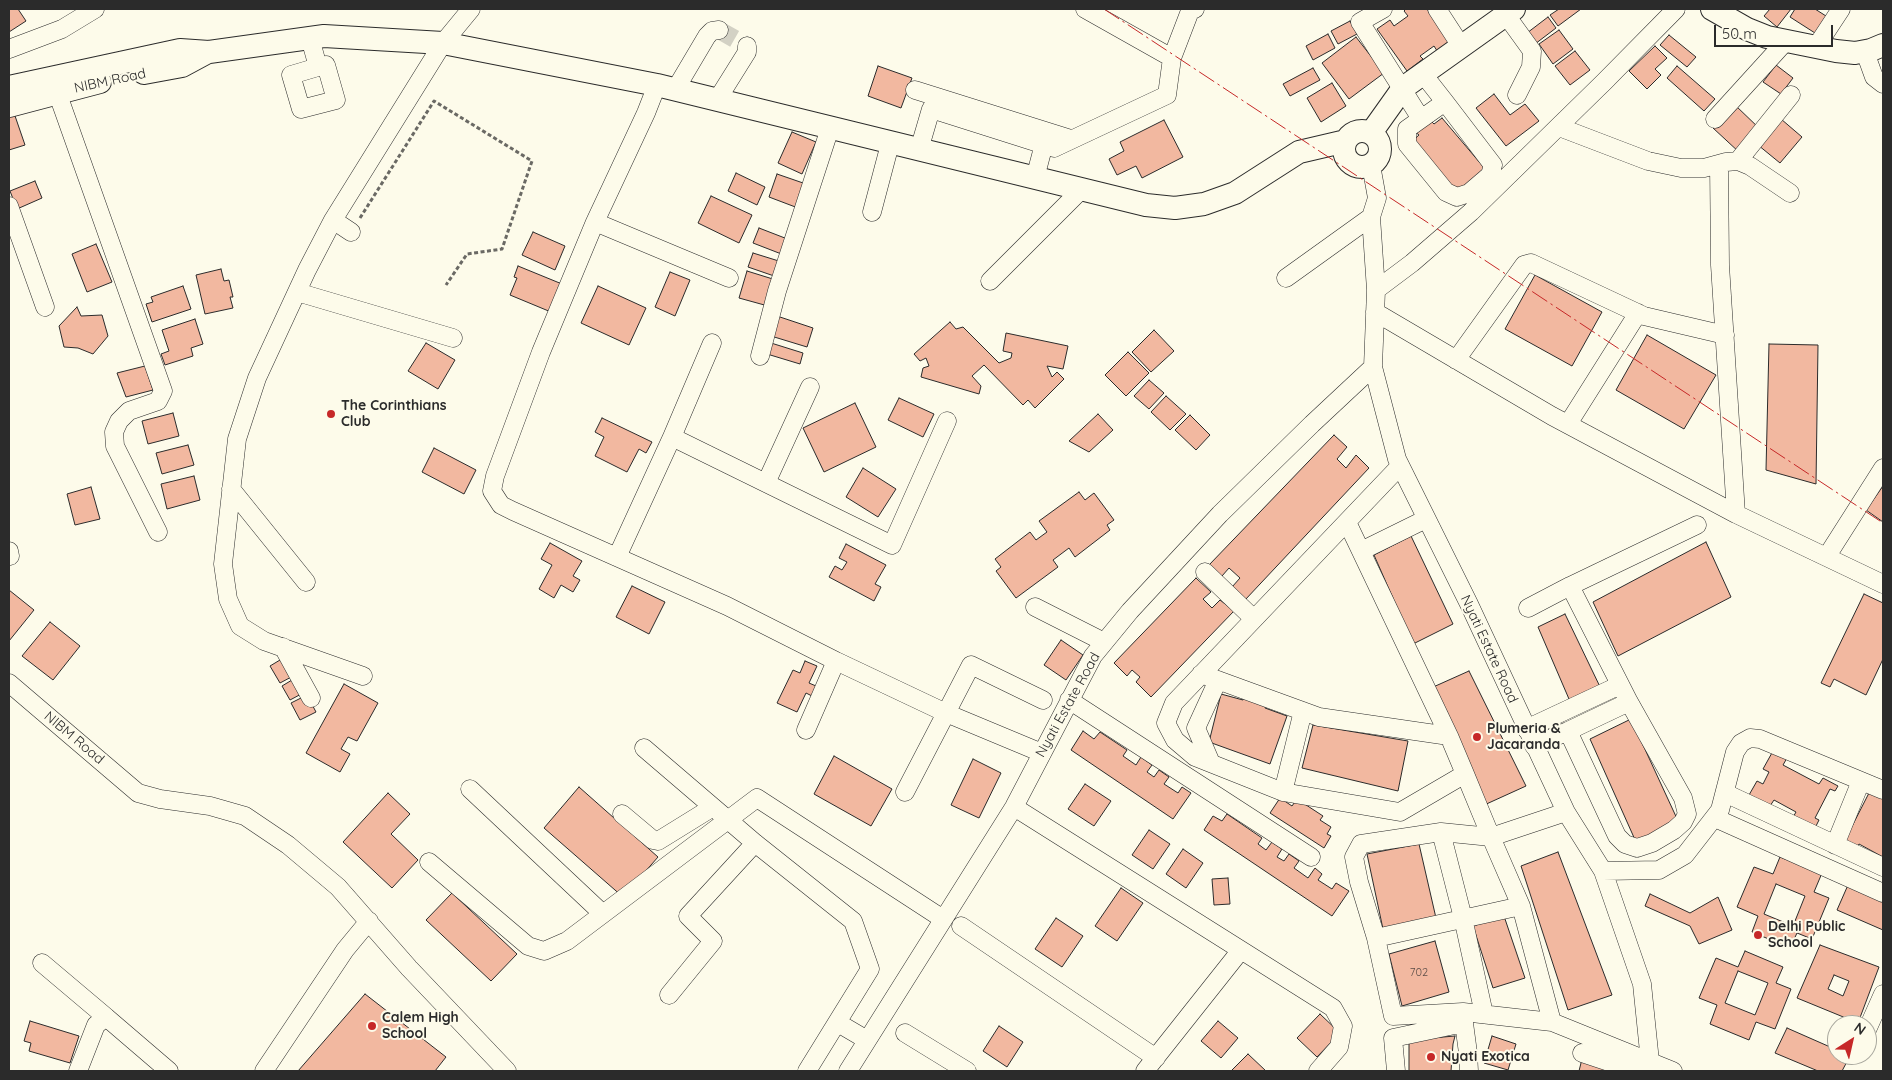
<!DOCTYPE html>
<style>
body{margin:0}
#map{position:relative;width:1892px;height:1080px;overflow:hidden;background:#fdfbea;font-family:Quicksand,sans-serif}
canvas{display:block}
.frame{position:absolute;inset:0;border:10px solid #2b2b2b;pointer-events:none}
.north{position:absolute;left:1827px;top:1015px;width:50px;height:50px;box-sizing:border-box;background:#fdfbea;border:1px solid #a9a89e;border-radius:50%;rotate:35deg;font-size:14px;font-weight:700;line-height:20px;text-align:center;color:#2b2b2b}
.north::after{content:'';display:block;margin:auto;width:18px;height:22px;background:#c62828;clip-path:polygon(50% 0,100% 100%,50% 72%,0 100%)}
.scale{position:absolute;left:1714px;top:25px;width:119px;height:22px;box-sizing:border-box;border:2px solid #2b2b2b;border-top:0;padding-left:6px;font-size:15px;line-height:18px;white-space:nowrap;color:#2b2b2b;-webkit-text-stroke:4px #fdfbea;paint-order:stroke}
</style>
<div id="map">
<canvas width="1892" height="1080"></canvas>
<div class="frame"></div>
<div class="north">N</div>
<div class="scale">50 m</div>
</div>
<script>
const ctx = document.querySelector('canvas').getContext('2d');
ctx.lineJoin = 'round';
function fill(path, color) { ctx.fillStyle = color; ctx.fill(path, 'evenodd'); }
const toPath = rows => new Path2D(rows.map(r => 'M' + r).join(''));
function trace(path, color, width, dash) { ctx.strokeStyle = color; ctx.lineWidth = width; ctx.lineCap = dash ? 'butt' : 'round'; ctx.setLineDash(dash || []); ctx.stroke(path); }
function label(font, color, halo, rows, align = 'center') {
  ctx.font = font + ' Quicksand,sans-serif'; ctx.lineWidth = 4; ctx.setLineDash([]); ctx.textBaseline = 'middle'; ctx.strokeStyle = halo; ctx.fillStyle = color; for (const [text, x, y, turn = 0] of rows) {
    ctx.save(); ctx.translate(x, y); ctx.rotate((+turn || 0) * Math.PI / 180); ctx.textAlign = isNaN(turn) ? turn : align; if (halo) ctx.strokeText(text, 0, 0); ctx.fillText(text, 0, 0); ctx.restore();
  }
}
const building = toPath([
 [9,9,18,9,26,21,9,32,9,9],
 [1406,9,1427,9,1452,44,1439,54,1434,46,1420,56,1423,59,1407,71,1377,29,1390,20,1394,26,1408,16,1404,11,1406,9],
 [1559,9,1581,9,1558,26,1550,15,1559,9],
 [1770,9,1791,9,1777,27,1764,16,1770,9],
 [1795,9,1815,9,1826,16,1815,33,1790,17,1795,9],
 [1548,17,1556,28,1535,44,1527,33,1548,17],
 [1350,21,1357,34,1338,44,1331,31,1350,21],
 [1559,30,1573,49,1553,64,1539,44,1559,30],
 [1328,34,1335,48,1313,60,1306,46,1328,34],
 [1669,35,1696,57,1687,67,1660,45,1669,35],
 [1356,37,1384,73,1349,99,1322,63,1356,37],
 [1655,46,1667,58,1655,69,1661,75,1647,89,1629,71,1655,46],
 [1575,51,1590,70,1570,85,1555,66,1575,51],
 [1776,65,1793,78,1781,94,1763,82,1776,65],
 [878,66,912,78,901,108,868,96,878,66],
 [1677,66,1715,99,1704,111,1667,78,1677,66],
 [1313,68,1320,80,1290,96,1283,84,1313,68],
 [1332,83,1346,106,1321,122,1307,98,1332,83],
 [1494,94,1510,115,1525,104,1539,121,1506,146,1476,108,1494,94],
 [1735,105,1761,130,1740,153,1713,128,1735,105],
 [13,110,25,145,9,150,9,111,13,110],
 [1442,118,1486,170,1454,195,1410,143,1419,135,1414,131,1429,119,1434,124,1442,118],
 [1781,119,1802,137,1780,163,1758,145,1781,119],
 [1164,120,1183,157,1142,178,1136,166,1117,175,1109,159,1124,151,1120,142,1164,120],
 [792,132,816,142,802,174,778,163,792,132],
 [736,173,765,187,757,205,728,191,736,173],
 [777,174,806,184,798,208,769,197,777,174],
 [35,181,42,198,17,209,10,191,35,181],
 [711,196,752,215,739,243,698,223,711,196],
 [759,228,790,240,784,255,753,243,759,228],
 [533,232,565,246,555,270,522,255,533,232],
 [96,244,112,282,87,292,72,254,96,244],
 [753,253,782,262,777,277,748,267,753,253],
 [518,266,562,284,551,312,510,295,517,278,514,277,518,266],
 [221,269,224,281,229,280,233,297,230,297,233,308,205,314,196,275,221,269],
 [747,271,776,280,768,306,739,298,747,271],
 [670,272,690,280,675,316,655,307,670,272],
 [1535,275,1602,312,1572,366,1505,329,1535,275],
 [183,286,191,309,152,322,146,304,153,302,151,297,183,286],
 [598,286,646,308,629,345,581,323,598,286],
 [77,307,81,316,102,315,108,336,93,354,78,348,64,347,59,326,77,307],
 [777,316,813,328,807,347,771,336,777,316],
 [195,319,203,344,191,348,193,356,165,365,161,354,169,351,162,330,195,319],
 [950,322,956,329,963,327,999,363,1011,358,1012,353,1003,351,1006,333,1068,346,1063,369,1047,366,1052,377,1057,372,1064,379,1035,408,1028,400,1023,405,984,365,972,376,981,386,979,394,921,377,923,368,929,366,926,358,920,361,914,354,950,322],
 [1154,330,1174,351,1151,372,1132,352,1154,330],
 [1647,335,1716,375,1684,429,1616,390,1647,335],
 [426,343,455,360,438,389,408,371,426,343],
 [771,343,803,353,800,364,767,354,771,343],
 [1769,344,1818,345,1816,484,1766,470,1769,344],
 [1128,352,1149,373,1126,396,1105,375,1128,352],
 [145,366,153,390,126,397,117,373,145,366],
 [1149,380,1164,393,1149,409,1134,396,1149,380],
 [1166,396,1186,414,1170,430,1151,412,1166,396],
 [899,398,934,414,923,437,888,420,899,398],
 [855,403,876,447,824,472,803,428,855,403],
 [173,413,179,436,148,444,142,421,173,413],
 [1098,414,1113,430,1089,452,1069,441,1098,414],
 [1190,415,1210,435,1196,450,1175,430,1190,415],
 [602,418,652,442,646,453,639,449,627,472,595,456,604,437,595,432,602,418],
 [1334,435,1347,447,1337,459,1346,468,1356,455,1369,468,1245,600,1232,587,1240,578,1229,568,1222,576,1209,565,1334,435],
 [188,445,194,465,162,474,156,453,188,445],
 [434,448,476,470,464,494,422,472,434,448],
 [863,468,896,489,878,517,846,497,863,468],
 [194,476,200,500,167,509,161,484,194,476],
 [1883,486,1883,522,1866,510,1883,486],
 [91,487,100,519,75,525,67,494,91,487],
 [1079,492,1085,500,1094,493,1114,520,1107,525,1110,530,1075,557,1069,548,1053,560,1058,567,1016,598,996,571,1001,567,995,559,1030,532,1036,540,1047,532,1039,521,1079,492],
 [1411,536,1453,624,1413,644,1374,555,1411,536],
 [1706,542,1731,597,1618,656,1593,602,1706,542],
 [550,543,582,561,573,576,580,580,573,592,561,585,554,598,539,589,552,565,541,559,550,543],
 [846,544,886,565,875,584,881,587,874,601,829,577,835,566,842,570,847,562,839,558,846,544],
 [1196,578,1211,592,1203,599,1212,608,1220,600,1234,611,1151,697,1136,682,1140,677,1132,670,1127,676,1114,663,1196,578],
 [632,586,665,602,649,634,616,617,632,586],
 [9,590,34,610,9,641,9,590],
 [1864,594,1883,603,1883,659,1866,695,1834,679,1830,687,1821,683,1864,594],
 [1565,614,1603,693,1572,706,1538,627,1565,614],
 [50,622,80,646,53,680,22,656,50,622],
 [1061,640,1083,655,1066,680,1044,665,1061,640],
 [285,657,295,675,280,683,270,666,285,657],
 [805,661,817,666,809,683,816,686,812,696,806,693,797,712,777,703,793,670,800,673,805,661],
 [1469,671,1526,786,1482,806,1431,688,1469,671],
 [297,677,305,692,290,700,282,686,297,677],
 [344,684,378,703,357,741,348,737,341,749,350,754,340,772,306,753,344,684],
 [1245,693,1267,701,1265,708,1287,716,1270,764,1209,742,1221,694,1243,700,1245,693],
 [307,695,316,712,300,720,291,703,307,695],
 [1631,719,1679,823,1636,842,1590,739,1631,719],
 [1313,725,1408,741,1398,791,1302,768,1313,725],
 [1083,731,1094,739,1100,732,1127,750,1123,756,1136,765,1141,757,1152,765,1147,772,1154,777,1159,770,1169,777,1164,784,1178,793,1182,787,1191,793,1173,819,1071,750,1083,731],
 [1773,751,1787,758,1783,765,1819,784,1823,778,1838,786,1835,791,1830,789,1815,818,1819,820,1814,830,1792,819,1796,812,1774,800,1770,806,1749,795,1757,781,1763,784,1769,772,1763,769,1773,751],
 [834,756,892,789,871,826,814,794,834,756],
 [973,759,1001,773,979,818,951,805,973,759],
 [1085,784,1111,801,1094,826,1068,809,1085,784],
 [579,787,658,857,623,897,544,828,579,787],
 [1870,791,1883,797,1883,857,1859,844,1855,851,1843,844,1870,791],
 [388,793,410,814,391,834,418,860,392,888,343,842,388,793],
 [1280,798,1292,806,1297,799,1323,816,1320,820,1331,827,1327,834,1331,836,1324,848,1270,813,1280,798],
 [1227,814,1262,838,1258,844,1266,850,1272,842,1282,849,1277,857,1284,861,1289,854,1299,861,1294,868,1308,878,1315,868,1322,874,1318,880,1332,889,1336,883,1349,891,1332,916,1204,830,1213,816,1222,821,1227,814],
 [1149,830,1170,844,1153,869,1132,855,1149,830],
 [1419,844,1436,918,1383,929,1367,854,1419,844],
 [1183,849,1203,863,1186,888,1166,874,1183,849],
 [1558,852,1612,995,1568,1010,1521,866,1558,852],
 [1780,857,1822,873,1814,892,1829,898,1812,939,1797,933,1790,948,1752,932,1758,916,1737,907,1754,867,1773,874,1780,857],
 [1776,884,1805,896,1793,926,1764,914,1776,884],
 [1228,878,1230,904,1214,905,1212,879,1228,878],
 [1848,885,1883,901,1883,930,1837,910,1848,885],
 [1121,888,1143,903,1117,941,1095,926,1121,888],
 [452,893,517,954,491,981,426,920,452,893],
 [1650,894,1690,913,1718,897,1732,930,1699,944,1690,926,1645,906,1650,894],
 [1504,916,1525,978,1493,988,1473,926,1504,916],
 [1056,918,1083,936,1062,967,1035,949,1056,918],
 [1435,941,1449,992,1402,1006,1389,954,1435,941],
 [1820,945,1879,967,1858,1023,1797,998,1820,945],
 [1834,975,1849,981,1843,996,1828,989,1834,975],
 [1745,951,1783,967,1776,983,1791,989,1775,1029,1756,1022,1749,1040,1710,1024,1717,1005,1699,998,1716,958,1738,967,1745,951],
 [1738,971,1768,983,1755,1015,1725,1003,1738,971],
 [365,994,446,1057,435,1071,298,1071,365,994],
 [1320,1014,1340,1033,1317,1057,1297,1038,1320,1014],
 [30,1021,79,1036,70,1063,29,1051,31,1043,24,1041,30,1021],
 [1218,1021,1238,1038,1221,1058,1201,1041,1218,1021],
 [999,1026,1023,1042,1007,1067,983,1051,999,1026],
 [1787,1028,1837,1050,1837,1055,1850,1056,1842,1071,1818,1071,1775,1053,1787,1028],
 [1455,1036,1453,1044,1451,1071,1409,1071,1409,1040,1455,1036],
 [1492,1036,1516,1044,1508,1070,1484,1063,1492,1036],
 [1248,1054,1266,1071,1231,1071,1248,1054],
 [1582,1059,1625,1071,1579,1071,1582,1059]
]);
const minorTunnel = toPath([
 [719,30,747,46]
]);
const path = toPath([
 [360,218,434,101,532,161,502,249,467,254,446,285]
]);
const minor = toPath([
 [1085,9,1172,58],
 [1383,9,1360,22,1421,119],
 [1437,9,1461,46],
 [1506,15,1532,51,1531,67,1517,95],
 [310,38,318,67,326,65,336,100,301,109,291,75,318,67],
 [1816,47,1841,9],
 [9,49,62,29,95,9],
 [1865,52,1874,77,1883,84],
 [1423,74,1445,102,1493,165,1490,175,1469,193,1457,197,1446,192,1407,144,1407,129,1445,102],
 [657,85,646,113,595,222,541,352,495,476,492,491,501,505,513,511,727,606,836,661,946,713,1042,753],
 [675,90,707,36,712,31,719,30],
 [915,90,1071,139],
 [57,92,163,391,158,401,129,411,119,421,114,432,115,446,158,532],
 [717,100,747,52,747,46],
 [1715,119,1786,41],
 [1559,127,1648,161,1681,168,1704,168,1726,162,1738,161,1750,166,1790,193],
 [919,150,931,109,1054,148,1167,95,1172,58,1190,11,1195,9],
 [1738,161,1791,95],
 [1719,164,1720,265,1736,514],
 [1371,165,1377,198,1371,217,1376,290,1373,367,1397,459,1469,604,1566,812,1603,871,1642,984,1651,1071],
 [1035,178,1044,144],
 [9,206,45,307],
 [872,212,890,144],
 [333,220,351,232],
 [595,222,729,278],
 [1286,278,1371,217],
 [990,281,1081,190],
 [1376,290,1412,263,1471,212,1604,82,1676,9],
 [297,292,453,338],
 [1375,312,1552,416,1736,514,1883,584],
 [760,356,777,291,830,128],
 [1456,360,1524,265,1531,263,1644,316,1725,335],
 [1568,424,1638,313],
 [672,437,892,545,947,421],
 [1400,466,1174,703,1166,723,1175,740,1195,757,1283,792,1400,812,1465,774],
 [766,483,810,387],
 [231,489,306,582],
 [1347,522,1449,736,1465,774,1491,837,1521,906,1552,1022,1463,1012,1393,1016,1376,938,1359,882,1354,857,1361,844,1441,832,1491,837,1566,812],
 [9,551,10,556],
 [1361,551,1426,519],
 [1827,556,1883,468],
 [617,557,672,437,712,343],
 [1205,572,1254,619],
 [1035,607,1104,642],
 [1528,608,1570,586],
 [283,647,311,698],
 [1201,674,1319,717,1449,736],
 [363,676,264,641,240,626,228,599,223,564,237,439,257,378,307,270,333,220,443,43,471,9],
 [9,683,138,793,160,799,210,806,245,816,288,845,338,887,409,968,507,1071],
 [1069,700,1311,857],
 [1526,729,1620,685],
 [806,730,836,661],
 [1568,731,1629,702],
 [1534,746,1568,731,1617,836,1625,844,1637,848,1652,843,1674,830,1683,822,1687,814,1683,798,1629,702,1570,586,1697,525],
 [644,748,755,843,853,921,870,969,807,1071],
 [1211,763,1196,728,1218,680],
 [470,789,603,914],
 [905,792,971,665,1043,700],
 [1283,792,1303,711],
 [1725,793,1883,867],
 [1014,807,1333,1008,1343,1026,1339,1047,1318,1071],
 [622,814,653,840,658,841,713,807],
 [1715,818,1883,893],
 [1441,832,1463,918,1484,1014],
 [1835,845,1861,781],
 [429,862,528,946,544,951,567,941,757,798,943,919],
 [1603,871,1659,870,1685,855,1720,810,1735,752,1741,743,1750,738,1760,739,1883,790],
 [961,926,1156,1058],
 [1376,938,1521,906],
 [42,963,106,1017],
 [669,995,713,941,688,916,755,843],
 [1552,1022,1673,1071],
 [838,1023,867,1040],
 [1867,1030,1883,994],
 [905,1033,967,1071],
 [1582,1053,1636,1071],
 [78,1071,96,1025,106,1017,169,1071],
 [264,1071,345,950,369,921],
 [848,1071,1014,807,1093,656,1130,611,1220,514,1312,424,1373,367],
 [1145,1071,1241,950],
 [1396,1071,1393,1038,1464,1023,1468,1053,1469,1071]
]);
const major = toPath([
 [1712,9,1747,29,1767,37,1836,51,1855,53,1871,50,1883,45],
 [144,73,182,66,208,52],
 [9,87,180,50,209,52,324,36,443,43,657,85,1146,205,1175,208,1204,204,1235,193,1299,152,1346,141],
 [9,106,100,82],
 '1344 149a18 18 0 1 1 36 0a18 18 0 1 1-36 0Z',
 [1371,133,1403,88,1514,9]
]);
const power = toPath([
 [1104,9,1883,523]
]);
const markers = [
 [331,414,5,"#c62828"],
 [1477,737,5,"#c62828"],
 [1758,935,5,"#c62828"],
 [372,1026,5,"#c62828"],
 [1431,1057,5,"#c62828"]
];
const numberNames = [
 ["702",1419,973]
];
const streetNames = [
 ["NIBM Road",110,81,-12],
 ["Nyati Estate Road",1489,649,65],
 ["Nyati Estate Road",1068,705,-61],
 ["NIBM Road",74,738,40]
];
const poiNames = [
 ["The Corinthians",341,406],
 ["Club",341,422],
 ["Plumeria &",1487,729],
 ["Jacaranda",1487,745],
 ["Delhi Public",1768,927],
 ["School",1768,943],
 ["Calem High",382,1018],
 ["School",382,1034],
 ["Nyati Exotica",1441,1057]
];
fill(building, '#f2b8a0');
trace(building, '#2b2b2b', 1);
trace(minorTunnel, '#d3d1c4', 18, [18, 9]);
trace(minor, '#2b2b2b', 19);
trace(major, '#2b2b2b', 24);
trace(path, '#6a6964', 3, [4, 2.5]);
trace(minor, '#fdfbea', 18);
trace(major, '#fdfbea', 22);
trace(power, '#c62828', 1, [18, 4, 2.5, 4]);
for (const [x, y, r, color] of markers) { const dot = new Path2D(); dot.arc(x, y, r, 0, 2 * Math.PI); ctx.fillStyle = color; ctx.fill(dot); trace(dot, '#fdfbea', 2); }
label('11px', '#5d4e48', null, numberNames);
label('14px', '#2b2b2b', '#fdfbea', streetNames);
label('bold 14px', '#2b2b2b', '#fdfbea', poiNames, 'left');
</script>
